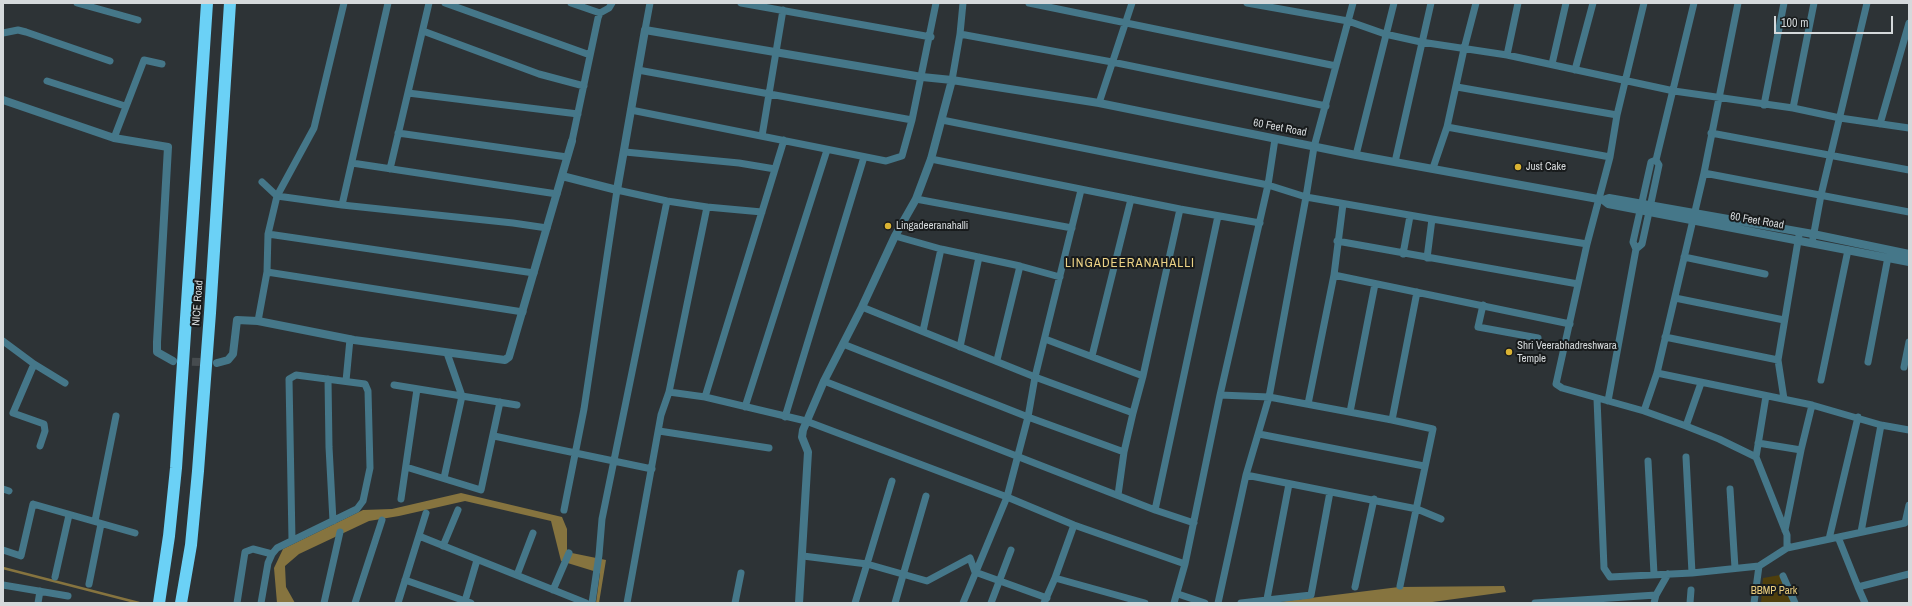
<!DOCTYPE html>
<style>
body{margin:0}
#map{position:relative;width:1912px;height:606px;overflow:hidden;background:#2d3336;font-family:"Archivo Narrow",sans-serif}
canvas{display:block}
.frame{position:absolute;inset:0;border:4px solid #d5d9db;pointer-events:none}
.scale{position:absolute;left:1774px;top:16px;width:119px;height:18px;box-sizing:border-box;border:2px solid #d5d9db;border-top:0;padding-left:5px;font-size:12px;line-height:14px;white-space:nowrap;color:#d5d9db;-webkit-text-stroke:3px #181b1c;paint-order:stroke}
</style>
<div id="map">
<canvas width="1912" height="606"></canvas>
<div class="frame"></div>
<div class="scale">100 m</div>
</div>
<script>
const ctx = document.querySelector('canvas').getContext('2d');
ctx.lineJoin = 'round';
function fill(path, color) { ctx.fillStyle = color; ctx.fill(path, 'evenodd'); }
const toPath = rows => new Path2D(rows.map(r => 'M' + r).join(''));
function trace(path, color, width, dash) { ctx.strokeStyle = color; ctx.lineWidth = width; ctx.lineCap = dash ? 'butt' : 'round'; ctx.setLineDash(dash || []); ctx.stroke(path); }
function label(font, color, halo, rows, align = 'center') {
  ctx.font = font + ' "Archivo Narrow",sans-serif'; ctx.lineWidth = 4; ctx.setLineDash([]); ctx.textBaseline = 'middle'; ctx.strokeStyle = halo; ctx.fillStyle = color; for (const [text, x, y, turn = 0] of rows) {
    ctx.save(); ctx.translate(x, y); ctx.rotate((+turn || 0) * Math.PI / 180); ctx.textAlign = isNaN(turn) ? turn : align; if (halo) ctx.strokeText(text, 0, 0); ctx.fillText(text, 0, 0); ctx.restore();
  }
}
const green = toPath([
 [1780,575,1792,603,1761,603,1763,578]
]);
const water = toPath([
 [461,493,562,517,567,529,567,552,606,560,599,603,596,603,600,573,561,561,551,521,465,501,399,516,369,521,299,554,285,566,286,587,295,603,277,603,274,568,283,549,363,510,392,509],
 [1504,586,1506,592,1425,603,1270,603,1399,587]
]);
const stream = toPath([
 [3,568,139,603]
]);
const tertiaryTunnel = toPath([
 [180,361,217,363]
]);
const minor = toPath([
 [77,3,138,20],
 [344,3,314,128,277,196,342,205,513,223,547,228],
 [445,3,590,55],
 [571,3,600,13,598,18,572,141],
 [741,3,931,37],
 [1029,3,1336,66],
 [1247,3,1348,21,1385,34,1421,42,1507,55,1674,91,1793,108,1840,118,1909,128],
 [1644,3,1617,115,1610,157,1587,244,1556,384,1562,388,1644,411,1686,426,1719,439,1756,457,1787,535,1787,548],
 [600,13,609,8,612,3],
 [645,30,650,3],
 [423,31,539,74,584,86],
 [3,33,18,30,26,32,110,61],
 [960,34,1112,62,1326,106],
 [1507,55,1518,3],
 [1552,64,1566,3],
 [638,70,912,120],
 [1575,70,1593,3],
 [952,80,960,34,963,3],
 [47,81,125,106],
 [1457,87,1617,115],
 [408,93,578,114],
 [1099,103,1132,3],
 [1764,105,1784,3],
 [1793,108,1814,3],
 [631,110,886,161,902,156,912,120,936,3],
 [942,120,1268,185,1306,197,1432,219,1587,244],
 [1880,124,1909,23],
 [1447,127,1610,157],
 [398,133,567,157],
 [1711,133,1909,170],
 [762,136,783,10],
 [114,138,144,60,162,64],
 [625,152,739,163,775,169],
 [1356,155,1394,3],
 [931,159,1180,209,1260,223],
 [1656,160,1694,3],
 [1395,162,1431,3],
 [352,163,557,194],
 [1433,168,1447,127,1464,49,1476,3],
 [390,169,429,3],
 [1704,173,1909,212],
 [916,199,1072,228],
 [342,205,388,3],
 [268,234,534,273],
 [895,236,941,249,1020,266,1060,277],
 [1813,238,1821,195,1867,3],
 [1337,241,1578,284],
 [1403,254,1410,216],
 [1684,257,1765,274],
 [1427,258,1432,219],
 [267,272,523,312],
 [1334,275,1570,324],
 [1675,298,1784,320],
 [1483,305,1478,327,1538,338],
 [862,307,1035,377,1133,413],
 [258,321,267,272,268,234,277,196,262,182],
 [923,331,941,249],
 [1665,337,1778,360],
 [1045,339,1143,376],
 [3,341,34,364,65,383],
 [843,344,1028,417,1124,452],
 [960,347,979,257],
 [1092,356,1131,199],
 [997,360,1020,266],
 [1868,362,1888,257],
 [34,364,13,413,44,424,45,431,40,446],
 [1904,367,1909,342],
 [1657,373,1812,405,1881,425,1909,430],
 [328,379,329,447,333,521],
 [1821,380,1848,250],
 [346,381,350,339],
 [824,381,1155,510,1194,523],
 [394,385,517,405],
 [669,392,705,397,806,421,1007,497,1074,525,1185,564],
 [1220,395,1268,185,1275,139],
 [705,397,784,140],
 [1597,399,1604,568,1610,577,1692,573,1759,566,1787,548,1905,523,1909,505],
 [1784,399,1778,360,1799,235],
 [1608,401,1636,249,1642,244,1649,212,1659,165,1656,160,1651,162,1633,242,1636,249],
 [1308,404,1334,275,1343,204],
 [745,407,827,150],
 [1644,411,1657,373,1704,173,1738,3],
 [1350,412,1375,284],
 [785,417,864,157],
 [1392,420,1417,292],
 [1686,426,1701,383],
 [659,431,769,448],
 [1259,434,1424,466],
 [494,436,652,469],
 [1758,443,1801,450,1812,405],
 [1686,457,1692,573],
 [1756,457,1766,396],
 [1648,461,1654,574],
 [406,467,481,490,500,402],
 [1246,475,1417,509,1441,519],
 [444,478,462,396,447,353],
 [3,489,9,491],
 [1730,489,1735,568],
 [1118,495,1124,452,1133,413,1143,376,1180,209],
 [401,499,417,389],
 [564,510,584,409,617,190,667,201,707,207,762,212],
 [1155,510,1218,216],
 [95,521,116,416],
 [1074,525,1055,578,1145,603],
 [1785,530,1801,450],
 [1861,532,1881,425],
 [419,536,586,603],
 [1838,537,1858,587],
 [1829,539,1858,417],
 [443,546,458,510],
 [3,550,21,556,33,504,135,533],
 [803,556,867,564,892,481],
 [517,575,533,533],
 [1783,576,1795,603],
 [55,577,69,515],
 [405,580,471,603],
 [89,584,101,524],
 [3,585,68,596],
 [1355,587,1374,499],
 [553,590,569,553],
 [1178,594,1205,603],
 [1267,599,1289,484],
 [465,601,477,560],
 [38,603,40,591],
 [237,603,245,552,253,549,272,554],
 [261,603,268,563,272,554,277,548,357,509,363,501,370,468,368,391,365,384,296,375,289,379,292,540],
 [324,603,340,532],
 [355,603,382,520],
 [398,603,426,513],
 [592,603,599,555,602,519,667,201],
 [627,603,661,415,669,392,707,207],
 [735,603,741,573],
 [855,603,867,564,927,581,970,558,975,572,1047,598],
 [895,603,926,496],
 [963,603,1007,497,1028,417,1035,377,1081,190],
 [991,603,1011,550],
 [1044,603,1055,578],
 [1174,603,1185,564,1220,395,1269,397,1392,420,1433,429,1400,586],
 [1218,603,1246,475,1269,397,1306,197,1314,147,1353,3],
 [1241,603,1311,595,1330,492],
 [1535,603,1656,595,1668,574],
 [1654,603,1656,595],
 [1690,603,1691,590],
 [1754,603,1759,566],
 [1865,603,1858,587,1909,574]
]);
const tertiary = toPath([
 [3,100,114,138,168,147,157,342,157,352,173,361],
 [562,176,617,190,645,30,922,77,952,80,1099,103,1356,155,1598,199,1603,200,1608,204,1909,262],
 [1603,200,1609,198,1813,234,1909,254],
 [217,363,228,360,233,354,237,320,258,321,354,340,505,360,509,357,572,141],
 [799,603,808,452,802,437,803,430,824,381,862,307,895,236,916,199,931,159,952,80]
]);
const motorway = toPath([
 [159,603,169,536,176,468,207,3],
 [181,603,191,545,198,471,210,313,230,3]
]);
const markers = [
 [1518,167,4,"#dab333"],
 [888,226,4,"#dab333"],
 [1509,352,4,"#dab333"]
];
const streetNames = [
 ["60 Feet Road",1280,128,11],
 ["60 Feet Road",1757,221,10],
 ["NICE Road",198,303,-86]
];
const poiNames = [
 ["Just Cake",1526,167],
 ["Lingadeeranahalli",896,226],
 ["Shri Veerabhadreshwara",1517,346],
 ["Temple",1517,359]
];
const parkNames = [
 ["BBMP Park",1774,591]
];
const quarterNames = [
 ["LINGADEERANAHALLI",1130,264]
];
fill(green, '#4f3f0d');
fill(water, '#86743f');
trace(stream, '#86743f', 2.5);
trace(tertiaryTunnel, '#464c4f', 8, [8, 4]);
trace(minor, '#457789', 7);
trace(tertiary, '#457789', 8);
trace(motorway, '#6bd1f6', 12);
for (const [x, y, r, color] of markers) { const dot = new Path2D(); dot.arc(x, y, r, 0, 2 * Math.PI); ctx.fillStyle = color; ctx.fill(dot); trace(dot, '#181b1c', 1.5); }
label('11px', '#d5d9db', '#181b1c', streetNames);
label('11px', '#d5d9db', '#181b1c', poiNames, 'left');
label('11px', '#e9cc7c', '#181b1c', parkNames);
ctx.letterSpacing = '1px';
label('13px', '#edd386', '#181b1c', quarterNames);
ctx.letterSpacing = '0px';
</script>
